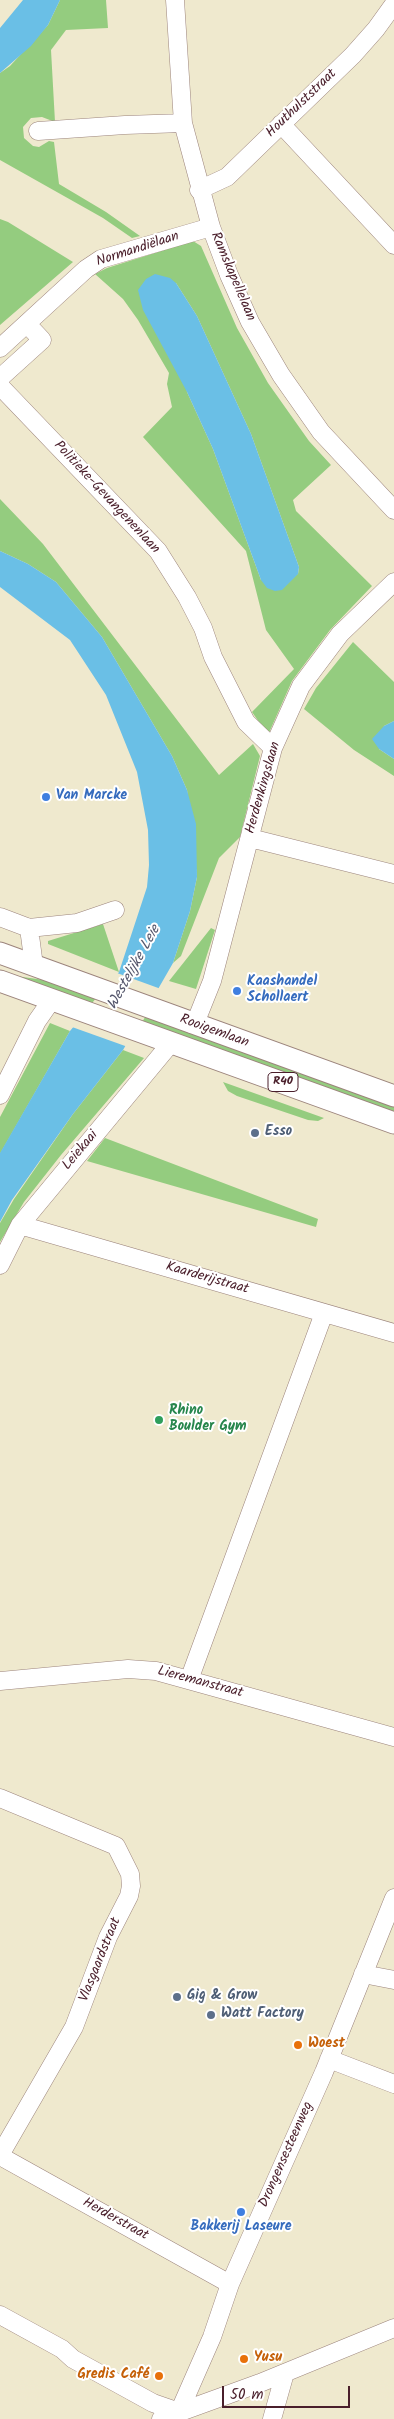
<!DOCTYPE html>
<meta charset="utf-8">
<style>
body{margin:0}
#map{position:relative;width:394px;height:2419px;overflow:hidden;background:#efe9ce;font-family:Kalam,sans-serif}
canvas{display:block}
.scale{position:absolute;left:222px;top:2386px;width:128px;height:22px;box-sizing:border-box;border:2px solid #4a1f2b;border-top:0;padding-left:6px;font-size:15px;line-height:18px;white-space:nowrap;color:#4a1f2b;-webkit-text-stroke:4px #fff;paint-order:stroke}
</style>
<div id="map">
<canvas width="394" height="2419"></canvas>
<div class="scale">50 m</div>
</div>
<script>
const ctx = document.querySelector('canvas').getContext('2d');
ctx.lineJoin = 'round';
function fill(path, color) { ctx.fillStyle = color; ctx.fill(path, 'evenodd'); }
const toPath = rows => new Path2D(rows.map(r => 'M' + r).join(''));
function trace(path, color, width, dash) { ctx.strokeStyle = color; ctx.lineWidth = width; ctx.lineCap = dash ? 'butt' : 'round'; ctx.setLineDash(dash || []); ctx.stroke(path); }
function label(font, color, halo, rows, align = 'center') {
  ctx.font = font + ' Kalam,sans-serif'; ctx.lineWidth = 4; ctx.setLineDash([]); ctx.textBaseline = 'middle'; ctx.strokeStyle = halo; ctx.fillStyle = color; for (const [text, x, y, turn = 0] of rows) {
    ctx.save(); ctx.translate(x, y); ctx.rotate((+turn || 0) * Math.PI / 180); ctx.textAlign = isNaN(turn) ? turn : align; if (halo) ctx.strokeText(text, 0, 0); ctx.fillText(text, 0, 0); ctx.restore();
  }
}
const green = toPath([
 [60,0,106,0,108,28,66,30,51,50,55,122,42,117,31,118,23,127,24,138,33,146,39,147,49,141,54,142,59,184,106,212,140,236,132,238,103,218,0,160,0,73,10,66,48,25],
 [0,219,8,222,73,262,0,325],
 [193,241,201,246,237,328,268,383,309,441,331,465,293,500,296,511,372,586,330,630,292,681,268,735,252,712,294,669,266,630,246,551,143,437,172,407,167,384,169,373,138,320,123,299,95,274,107,268],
 [176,283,197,316,251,434,299,567,298,574,261,580,213,449,187,392],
 [0,499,43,544,219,775,253,744,260,756,240,837,219,858,181,956,173,963,190,911,197,877,187,790,172,756,102,637,56,582,28,564,0,551],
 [353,642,394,682,394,721,384,726,379,749,394,759,394,776,354,750,304,709,316,688],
 [103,924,119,972,48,944,48,941],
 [211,928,215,930,196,989,169,981],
 [0,970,15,976,45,980,394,1105,394,1114,0,974],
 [50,1023,70,1031,0,1154,0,1117],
 [123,1050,144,1058,61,1155,24,1202,0,1242,0,1223,14,1199,73,1114],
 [223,1082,324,1118,318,1121,308,1120,237,1096,228,1091],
 [105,1138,318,1219,316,1227,87,1161]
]);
const water = toPath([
 [23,0,60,0,48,25,31,46,0,73,0,28],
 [155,274,170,278,176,283,197,316,251,434,299,567,298,574,282,590,275,591,267,588,261,580,213,449,187,392,143,310,138,290,146,279],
 [0,551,28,564,56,582,102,637,172,756,187,790,196,824,197,877,190,911,173,963,123,1050,73,1114,12,1200,0,1222,0,1153,70,1031,119,972,147,887,149,865,148,830,137,772,106,695,70,640,0,587],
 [394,721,394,759,379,749,372,739,384,726]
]);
const pier = toPath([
 [117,973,161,989,128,1047,72,1027]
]);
const minor = toPath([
 [175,0,183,123,211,227,229,275,250,322,281,375,321,432,394,510],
 [281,124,394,245],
 [38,131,125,125,183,123],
 [199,190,227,177,353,55,376,29,394,4],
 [0,348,86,269,101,259,211,227],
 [0,378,42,340,27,324],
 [0,386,158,551,187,597,203,628,213,657,246,722,273,748],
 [250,838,394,874],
 [0,917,29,928,77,923,115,910],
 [29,928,34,966],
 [192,1024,198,1016,212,981,273,748,301,686,340,634,394,582],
 [0,1095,37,1021,51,1001],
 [20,1225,394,1333],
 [0,1265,20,1225,171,1043],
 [189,1680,324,1313],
 [0,1681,128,1669,156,1671,394,1737],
 [0,1798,116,1846,130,1874,131,1886,129,1896,108,1937,74,2027,0,2155],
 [363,1974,394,1980],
 [329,2059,394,2084],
 [0,2156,230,2284],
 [0,2315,62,2349,73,2359,153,2403,179,2412],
 [161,2419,260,2383,394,2328],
 [176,2419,212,2337,230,2284,324,2072,394,1898],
 [272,2419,285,2373]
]);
const major = toPath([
 [0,953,394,1096],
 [0,981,394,1123]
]);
const markers = [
 [46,797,5,"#3f7fe0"],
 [237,991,5,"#3f7fe0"],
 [255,1133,5,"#5c6f8a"],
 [159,1420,5,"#2e9e5b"],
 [177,1997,5,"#5c6f8a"],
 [211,2015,5,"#5c6f8a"],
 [298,2045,5,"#e8710a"],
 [241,2212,5,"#3f7fe0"],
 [244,2359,5,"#e8710a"],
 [159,2376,5,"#e8710a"]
];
const shields = [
 [283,1082,30]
];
const shieldNames = [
 ["R40",283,1082]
];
const streetNames = [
 ["Houthulststraat",302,104,-44],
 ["Normandiëlaan",138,250,-18],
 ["Ramskapellelaan",232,277,67],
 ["Politieke-Gevangenenlaan",106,498,47],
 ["Herdenkingslaan",264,788,-74],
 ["Rooigemlaan",214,1032,20],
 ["Leiekaai",81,1151,-50],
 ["Kaarderijstraat",207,1279,16],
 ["Lieremanstraat",200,1683,15],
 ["Vlasgaardstraat",101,1960,-68],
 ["Drongensesteenweg",287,2155,-66],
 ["Herderstraat",115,2220,29]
];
const shopNames = [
 ["Van Marcke",56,797],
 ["Kaashandel",247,983],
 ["Schollaert",247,999],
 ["Bakkerij Laseure",241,2228,"center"]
];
const serviceNames = [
 ["Esso",265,1133],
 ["Gig & Grow",187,1997],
 ["Watt Factory",221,2015]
];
const leisureNames = [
 ["Rhino",169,1412],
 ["Boulder Gym",169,1428]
];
const foodNames = [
 ["Woest",308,2045],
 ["Yusu",254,2359],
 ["Gredis Café",149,2376,"right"]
];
const waterNames = [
 ["Westelijke Leie",135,968,-61]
];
fill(green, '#94cc7f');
fill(water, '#6abfe6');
fill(pier, '#efe9ce');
trace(minor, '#9c847c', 19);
trace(major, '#9c847c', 23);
trace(minor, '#fff', 18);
trace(major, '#fff', 21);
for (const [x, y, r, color] of markers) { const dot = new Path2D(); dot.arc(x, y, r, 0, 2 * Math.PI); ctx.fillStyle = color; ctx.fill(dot); trace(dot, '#fff', 2); }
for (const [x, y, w] of shields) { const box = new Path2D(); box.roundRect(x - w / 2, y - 9.5, w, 19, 4); ctx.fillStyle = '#fff'; ctx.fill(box); trace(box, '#4a1f2b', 1); }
label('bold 12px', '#4a1f2b', null, shieldNames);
label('14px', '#4a1f2b', '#fff', streetNames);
label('bold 14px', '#366cbe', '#fff', shopNames, 'left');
label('bold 14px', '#4e5e75', '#fff', serviceNames, 'left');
label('bold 14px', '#27864d', '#fff', leisureNames, 'left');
label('bold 14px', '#c56008', '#fff', foodNames, 'left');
label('italic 15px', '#55576c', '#fff', waterNames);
</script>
